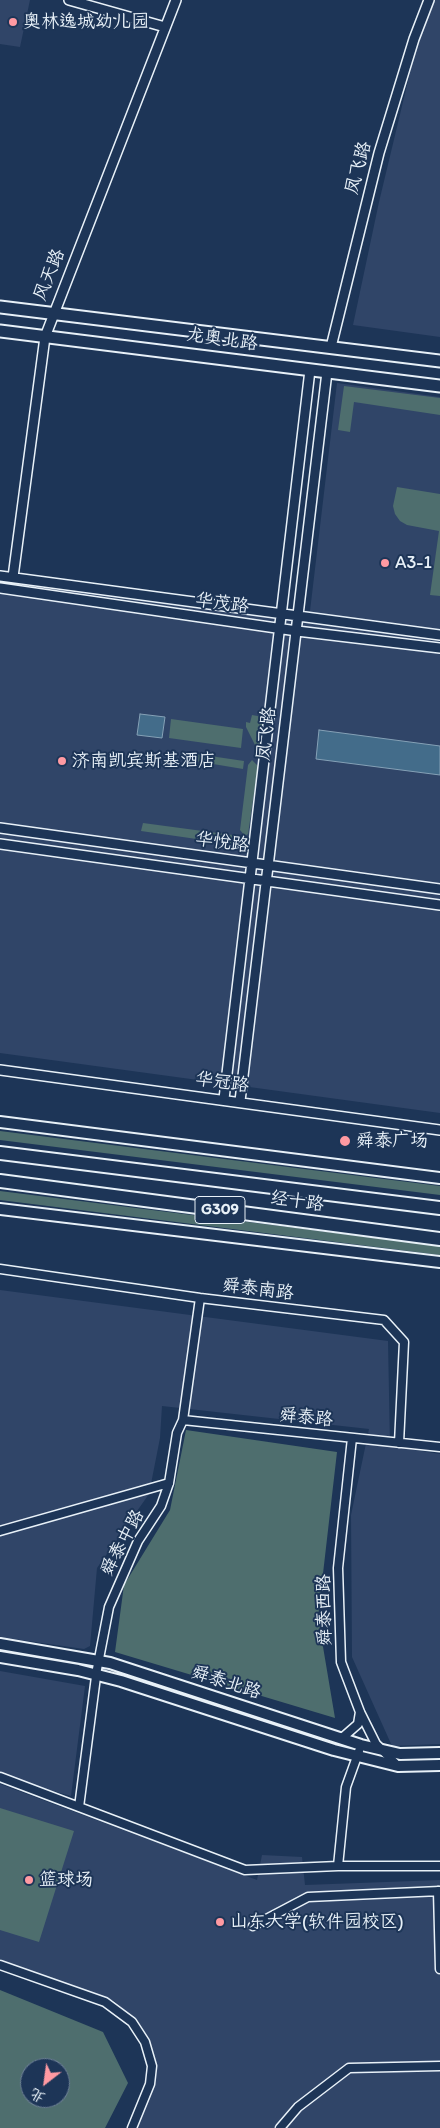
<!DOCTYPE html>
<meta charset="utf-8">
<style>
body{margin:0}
#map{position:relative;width:440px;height:2128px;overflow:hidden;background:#1d3557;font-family:Itim,"LXGW WenKai TC",sans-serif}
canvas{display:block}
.north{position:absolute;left:20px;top:2058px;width:50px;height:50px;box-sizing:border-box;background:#1d3557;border:1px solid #6e8097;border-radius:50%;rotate:210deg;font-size:14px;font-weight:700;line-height:20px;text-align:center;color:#e8f1f8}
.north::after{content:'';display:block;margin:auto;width:18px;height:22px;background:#ff9aa2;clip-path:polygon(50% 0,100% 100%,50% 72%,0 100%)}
</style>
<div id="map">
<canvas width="440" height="2128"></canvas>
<div class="north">北</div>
</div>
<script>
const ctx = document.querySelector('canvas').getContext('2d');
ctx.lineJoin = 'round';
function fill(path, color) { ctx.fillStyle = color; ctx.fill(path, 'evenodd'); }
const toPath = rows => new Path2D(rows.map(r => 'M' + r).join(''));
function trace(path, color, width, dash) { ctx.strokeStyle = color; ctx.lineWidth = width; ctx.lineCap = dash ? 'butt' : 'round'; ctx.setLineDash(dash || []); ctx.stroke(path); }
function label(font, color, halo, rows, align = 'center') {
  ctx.font = font + ' Itim,"LXGW WenKai TC",sans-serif'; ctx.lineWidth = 4; ctx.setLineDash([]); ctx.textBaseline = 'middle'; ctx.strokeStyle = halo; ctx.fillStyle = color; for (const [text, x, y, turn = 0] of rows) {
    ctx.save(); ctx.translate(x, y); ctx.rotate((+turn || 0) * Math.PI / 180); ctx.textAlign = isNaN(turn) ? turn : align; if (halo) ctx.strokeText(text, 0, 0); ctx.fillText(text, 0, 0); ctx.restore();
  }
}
const built = toPath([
 [0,0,30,0,20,47,0,44],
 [433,0,440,0,440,337,353,325,379,202,420,31],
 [337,383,440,397,440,1113,0,1053,0,578,310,611],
 [0,1290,388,1341,390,1446,440,1454,440,1744,392,1746,352,1657,351,1515,369,1429,162,1406,160,1438,149,1494,97,1568,90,1646,84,1649,0,1637],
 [0,1671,85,1686,71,1796,0,1776],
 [0,1784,257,1880,262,1855,302,1857,305,1885,440,1880,440,2128,137,2128,154,2085,156,2067,149,2038,135,2019,114,2001,0,1959]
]);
const green = toPath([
 [344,386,440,398,440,415,354,402,350,432,338,430],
 [397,487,440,494,440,596,430,595,439,531,407,525,400,521,395,514,393,506],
 [252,715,263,717,259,747,255,745,246,727,246,722,250,723],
 [171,719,243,729,241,748,169,738],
 [190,753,244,761,243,769,189,760],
 [252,760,258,766,248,834,245,836,240,830,248,765],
 [143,823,240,836,238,845,141,831],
 [0,1131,440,1186,440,1195,0,1140],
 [0,1191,440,1246,440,1255,0,1200],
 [186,1430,337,1452,318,1617,335,1718,115,1652,124,1585,170,1510],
 [0,1808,74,1831,39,1942,0,1930],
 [0,1990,103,2032,128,2083,105,2128,0,2128],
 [30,2068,60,2068,60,2098,30,2098]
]);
const water = toPath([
 [140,714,165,717,162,738,137,735,140,714],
 [319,730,440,746,440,775,316,759,319,730]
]);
const minor = toPath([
 [0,1269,200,1298,384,1320,404,1342,399,1443],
 [183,1420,200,1298],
 [352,1438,338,1568,341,1662,360,1712,376,1744,398,1766],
 [0,1531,169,1483],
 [339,1737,342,1738,358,1724,360,1712],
 [0,1777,245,1870,338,1866,440,1866],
 [79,1807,97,1669,109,1607,138,1541,161,1506,169,1483,177,1433,183,1420,440,1447],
 [338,1866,346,1787,359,1751],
 [438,1891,440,1969],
 [253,1926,308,1897,440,1891],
 [0,1965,105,2002,132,2022,145,2042,152,2066,150,2084,132,2128],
 [280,2128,298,2107,349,2068,440,2066]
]);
const tertiary = toPath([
 [69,0,165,27],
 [331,347,379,153,414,39,429,0],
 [0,576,440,635],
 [13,577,45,337,176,0],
 [0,588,297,631,440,648],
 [0,828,440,889],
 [0,844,440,905],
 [0,1070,440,1130],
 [224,1099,310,370],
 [240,1101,327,372]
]);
const secondary = toPath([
 [0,1122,440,1178],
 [0,1209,440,1262],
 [0,1644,110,1663,361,1745,400,1754,440,1753],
 [0,1657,78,1670,121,1681,334,1750,398,1766,440,1765]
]);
const primary = toPath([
 [0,307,440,361],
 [0,331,440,386]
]);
const trunk = toPath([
 [0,1153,440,1208],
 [0,1181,440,1239]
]);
const markers = [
 [13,22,5,"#ff9aa2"],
 [385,563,5,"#ff9aa2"],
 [62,761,5,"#ff9aa2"],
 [345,1141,6,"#ff9aa2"],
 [29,1880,5,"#ff9aa2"],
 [220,1922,5,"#ff9aa2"]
];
const shields = [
 [220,1210,50]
];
const shieldNames = [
 ["G309",220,1210]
];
const poiNames = [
 ["奥林逸城幼儿园",23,22],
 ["A3-1",395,563],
 ["济南凯宾斯基酒店",72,761],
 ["舜泰广场",356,1141],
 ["篮球场",39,1880],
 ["山东大学(软件园校区)",230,1922]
];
const streetNames = [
 ["凤飞路",359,168,-75],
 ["风天路",50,275,-68],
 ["龙奥北路",222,340,8],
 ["华茂路",222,604,8],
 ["凤飞路",267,734,-83],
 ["华悦路",222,843,8],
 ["华冠路",222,1083,8],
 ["经十路",297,1202,8],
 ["舜泰南路",258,1290,7],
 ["舜泰路",306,1418,6],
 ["舜泰中路",123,1543,-62],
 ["舜泰西路",325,1610,-91],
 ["舜泰北路",226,1683,18]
];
fill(built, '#304568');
fill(green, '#4e6e6e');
fill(water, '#436c8a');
trace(water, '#85a1b6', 1);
trace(minor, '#e8f1f8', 11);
trace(tertiary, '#e8f1f8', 12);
trace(secondary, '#e8f1f8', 14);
trace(primary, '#e8f1f8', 15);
trace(trunk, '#e8f1f8', 16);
trace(minor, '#1d3557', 8);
trace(tertiary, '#1d3557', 9);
trace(secondary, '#1d3557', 10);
trace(primary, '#1d3557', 11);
trace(trunk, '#1d3557', 12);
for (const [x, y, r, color] of markers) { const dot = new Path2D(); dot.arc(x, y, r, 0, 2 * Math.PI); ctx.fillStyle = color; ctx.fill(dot); trace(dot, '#1d3557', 2); }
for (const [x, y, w] of shields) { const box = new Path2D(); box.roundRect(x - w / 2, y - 13.5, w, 27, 4); ctx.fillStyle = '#1d3557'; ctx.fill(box); trace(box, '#e8f1f8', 1); }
label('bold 16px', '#e8f1f8', null, shieldNames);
label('18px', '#e8f1f8', '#1d3557', poiNames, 'left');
label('18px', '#e8f1f8', '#1d3557', streetNames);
</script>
